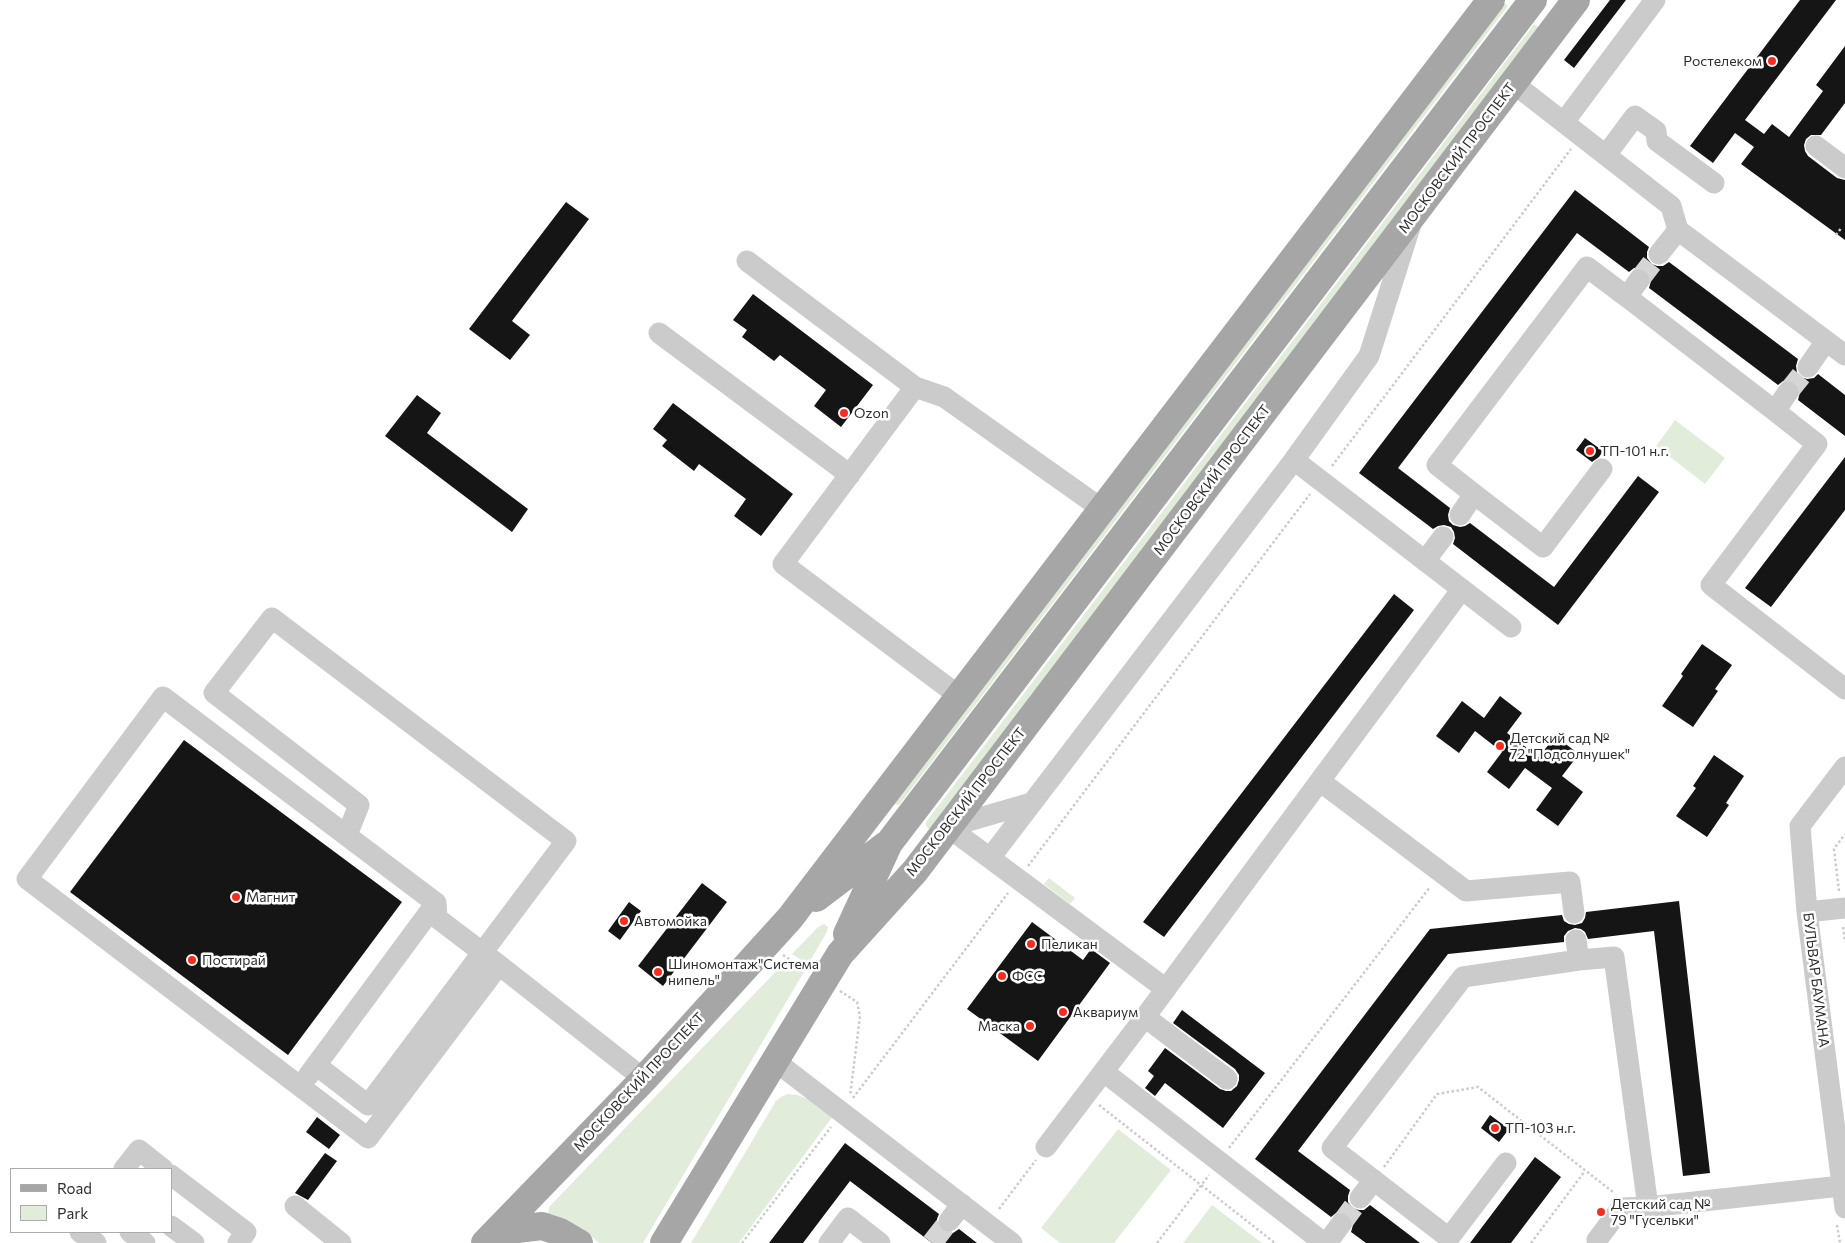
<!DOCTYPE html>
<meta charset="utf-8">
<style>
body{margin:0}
#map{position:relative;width:1845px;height:1243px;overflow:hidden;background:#fff;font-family:Commissioner,sans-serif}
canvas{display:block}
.legend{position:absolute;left:10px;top:1168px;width:162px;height:65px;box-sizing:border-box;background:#fff;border:1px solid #ababab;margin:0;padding:6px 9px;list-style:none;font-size:15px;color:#2e2e2e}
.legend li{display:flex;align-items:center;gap:10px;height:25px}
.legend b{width:25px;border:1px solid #ababab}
</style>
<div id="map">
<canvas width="1845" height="1243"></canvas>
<ul class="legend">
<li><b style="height:6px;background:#a6a6a6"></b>Road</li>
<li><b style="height:14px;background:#e1edda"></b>Park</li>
</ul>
</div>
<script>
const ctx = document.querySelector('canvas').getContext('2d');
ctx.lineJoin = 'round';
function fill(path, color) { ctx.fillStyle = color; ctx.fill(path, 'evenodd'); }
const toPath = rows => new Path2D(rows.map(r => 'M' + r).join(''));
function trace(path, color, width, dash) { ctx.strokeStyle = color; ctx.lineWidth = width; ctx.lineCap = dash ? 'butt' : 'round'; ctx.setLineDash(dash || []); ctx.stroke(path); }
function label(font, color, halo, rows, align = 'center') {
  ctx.font = font + ' Commissioner,sans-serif'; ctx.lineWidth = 5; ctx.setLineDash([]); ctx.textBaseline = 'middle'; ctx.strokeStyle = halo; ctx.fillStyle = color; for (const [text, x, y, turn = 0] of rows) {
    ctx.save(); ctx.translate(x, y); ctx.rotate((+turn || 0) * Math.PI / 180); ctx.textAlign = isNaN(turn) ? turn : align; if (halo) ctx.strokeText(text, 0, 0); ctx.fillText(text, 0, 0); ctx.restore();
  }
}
const green = toPath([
 [1501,1,1508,6,899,805,892,804],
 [1534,24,1541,29,933,827,929,829,926,826,926,822],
 [1675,420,1725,458,1705,484,1656,446],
 [1049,878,1075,898,1070,904,1044,884],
 [824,924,828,927,827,932,808,964,792,954,818,927],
 [786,961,804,972,643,1243,599,1243,583,1229,548,1214,549,1207],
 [788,1094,797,1095,808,1099,833,1116,739,1243,691,1243,776,1101,781,1097],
 [1118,1129,1171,1170,1114,1243,1060,1243,1041,1228],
 [1212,1205,1262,1243,1183,1243]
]);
const building = toPath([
 [1610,0,1626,0,1574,68,1564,60],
 [1800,0,1836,0,1745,120,1764,134,1772,124,1789,137,1823,91,1816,85,1845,46,1845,103,1821,135,1811,135,1806,139,1804,145,1805,151,1808,156,1837,178,1845,180,1845,240,1741,164,1754,147,1735,133,1713,163,1690,146],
 [1575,190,1649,247,1647,252,1647,258,1652,264,1657,266,1663,266,1669,262,1798,359,1796,366,1797,373,1801,377,1807,379,1814,378,1818,374,1845,395,1845,436,1798,400,1800,392,1799,387,1795,382,1788,380,1783,381,1778,385,1649,288,1651,281,1650,275,1647,270,1640,268,1634,268,1629,272,1577,233,1398,468,1450,508,1448,515,1449,521,1453,525,1460,527,1465,526,1470,523,1554,587,1638,476,1659,492,1558,625,1453,544,1455,538,1454,532,1451,527,1444,525,1438,526,1433,529,1359,473],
 [566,202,589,219,512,321,530,335,510,360,469,329],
 [753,294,873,385,841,427,814,406,826,390,780,355,774,361,742,337,747,330,733,320],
 [417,395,441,413,427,433,528,509,512,532,385,436],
 [673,403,793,494,761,536,734,516,746,499,699,464,694,471,662,446,667,440,653,429],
 [1585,438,1603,451,1599,457,1592,462,1576,450],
 [1845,457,1845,510,1771,607,1745,588],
 [1394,594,1414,610,1164,937,1143,922],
 [1702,644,1732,665,1715,689,1718,691,1693,727,1662,706,1683,676,1681,674],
 [1500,696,1522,713,1507,733,1539,757,1555,736,1579,754,1562,776,1583,792,1558,826,1536,810,1552,788,1525,768,1509,789,1487,772,1502,752,1475,731,1459,753,1436,736,1462,701,1484,718],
 [184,740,402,902,288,1055,70,892],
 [1714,755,1744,776,1726,803,1729,805,1707,837,1676,816,1696,788,1693,786],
 [702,883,727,902,663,986,638,966],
 [1679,901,1710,1173,1683,1176,1654,931,1588,939,1585,932,1581,929,1575,928,1568,931,1564,936,1564,942,1448,954,1298,1151,1350,1190,1348,1196,1348,1202,1353,1208,1359,1210,1364,1210,1370,1205,1420,1243,1366,1243,1351,1232,1353,1225,1352,1219,1349,1214,1342,1212,1336,1213,1331,1217,1255,1159,1430,929,1562,915,1564,921,1569,924,1575,925,1582,923,1585,918,1586,912],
 [629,902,641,911,620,940,608,931],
 [1032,922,1083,960,1091,949,1110,963,1038,1061,967,1009],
 [1182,1010,1265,1073,1223,1128,1165,1083,1155,1096,1145,1088,1154,1076,1148,1071,1165,1048,1220,1089,1226,1091,1231,1091,1237,1086,1239,1080,1239,1075,1235,1069,1173,1023],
 [1490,1115,1509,1129,1499,1142,1481,1128],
 [317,1117,340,1135,329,1149,306,1132],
 [845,1143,939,1214,937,1219,937,1225,942,1231,948,1233,953,1233,959,1229,977,1243,932,1243,850,1181,803,1243,769,1243],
 [325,1153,337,1161,308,1200,295,1193],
 [1535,1157,1561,1177,1511,1243,1470,1243]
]);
const minorTunnel = toPath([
 [1639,280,1659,254],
 [1788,392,1808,367],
 [1341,1224,1360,1198],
 [932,1243,949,1221]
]);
const path = toPath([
 [1836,235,1842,227],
 [1332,466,1571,149],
 [1028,866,1310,494],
 [1839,891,1834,849,1845,834],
 [1843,927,1845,942],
 [783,955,806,970],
 [840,991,857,1002,860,1016,850,1096],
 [853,1098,1008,893],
 [1099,1105,1275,1243],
 [1229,1148,1430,887],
 [1384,1167,1437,1094,1478,1087,1613,1192],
 [999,1209,1036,1160],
 [1837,1225,1840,1243],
 [742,1243,831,1127],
 [1157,1243,1209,1175],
 [1531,1243,1585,1171]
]);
const minor = toPath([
 [1513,83,1671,206,1678,230,1845,355],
 [1564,122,1655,0],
 [1816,146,1845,168],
 [1606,155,1635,116,1656,131,1657,141,1714,183],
 [1659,254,1678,230],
 [747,261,915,387,783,564,959,696],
 [1627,297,1775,411,1788,392],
 [659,333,850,475],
 [1808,367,1826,341],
 [915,387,944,397,1102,509],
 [1775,411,1817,444,1711,585,1845,689],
 [1294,460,1511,627],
 [1474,494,1543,547,1602,469],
 [1460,515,1474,494,1437,465,1587,267,1627,297,1639,280],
 [1425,561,1443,537],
 [1845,767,1800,826,1807,912,1845,1208],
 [1321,782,1466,891,1570,882,1574,913],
 [948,827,1166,989],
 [948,827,1031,803],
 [990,858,1294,460,1369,356,1411,224],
 [1807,912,1845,908],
 [1576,940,1579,960],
 [499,965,368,1138,27,879,163,697,436,903,437,918,499,965,644,1079],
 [1145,1017,1227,1079],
 [775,1061,1012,1243],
 [316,1065,368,1105,566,841,272,618,214,693,359,805,347,835],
 [1104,1072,1324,1243],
 [308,1076,436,903],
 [1046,1147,1145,1017,1462,589],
 [1506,1163,1449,1238,1332,1148,1463,977,1579,960,1614,957,1648,1207],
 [124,1169,139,1150,163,1169],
 [171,1175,246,1232,238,1243],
 [1360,1198,1374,1180],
 [295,1206,341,1243],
 [949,1221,962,1204],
 [171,1226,194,1243],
 [80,1232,96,1243],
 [130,1232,145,1243],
 [1597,1240,1621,1208,1648,1207,1841,1186],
 [829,1243,848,1218,880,1243],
 [1327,1243,1341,1224]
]);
const major = toPath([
 [816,898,886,845],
 [847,934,889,843,1533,0],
 [493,1242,517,1229,542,1226,560,1232,579,1243],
 [485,1243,644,1079,790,918,1491,0],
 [664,1243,840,954,915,871,1576,0]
]);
const markers = [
 [1772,61,5,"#f72c1e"],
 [844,413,5,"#f72c1e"],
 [1590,451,5,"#f72c1e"],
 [1500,746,5,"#f72c1e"],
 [236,897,5,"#f72c1e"],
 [624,921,5,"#f72c1e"],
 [1031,944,5,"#f72c1e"],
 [192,960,5,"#f72c1e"],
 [658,972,5,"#f72c1e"],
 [1002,976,5,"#f72c1e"],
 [1063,1012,5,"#f72c1e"],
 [1030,1026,5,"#f72c1e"],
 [1495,1128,5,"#f72c1e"],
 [1601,1212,5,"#f72c1e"]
];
const poiNames = [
 ["Ростелеком",1762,61,"right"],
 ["Ozon",854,413],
 ["ТП-101 н.г.",1600,451],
 ["Детский сад №",1510,738],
 ["72 \"Подсолнушек\"",1510,754],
 ["Магнит",246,897],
 ["Автомойка",634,921],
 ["Пеликан",1041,944],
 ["Постирай",202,960],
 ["Шиномонтаж\"Система",668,964],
 ["нипель\"",668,980],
 ["ФСС",1012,976],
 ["Аквариум",1073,1012],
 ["Маска",1020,1026,"right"],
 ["ТП-103 н.г.",1505,1128],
 ["Детский сад №",1611,1204],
 ["79 \"Гусельки\"",1611,1220]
];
const streetNames = [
 ["МОСКОВСКИЙ ПРОСПЕКТ",1457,158,-53],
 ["МОСКОВСКИЙ ПРОСПЕКТ",1212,480,-53],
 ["МОСКОВСКИЙ ПРОСПЕКТ",966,802,-52],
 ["БУЛЬВАР БАУМАНА",1816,980,83],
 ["МОСКОВСКИЙ ПРОСПЕКТ",639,1082,-47]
];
fill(green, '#e1edda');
fill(building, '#151515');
trace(minorTunnel, '#d5d5d5', 21, [21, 11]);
trace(path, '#cbcbcb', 2.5, [2.5, 2.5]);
trace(minor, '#cbcbcb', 21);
trace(major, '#a6a6a6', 28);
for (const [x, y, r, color] of markers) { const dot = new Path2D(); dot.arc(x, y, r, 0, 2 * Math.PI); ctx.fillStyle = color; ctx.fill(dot); trace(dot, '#fff', 2); }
label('14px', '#2e2e2e', '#fff', poiNames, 'left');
label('14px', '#2e2e2e', '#fff', streetNames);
</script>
